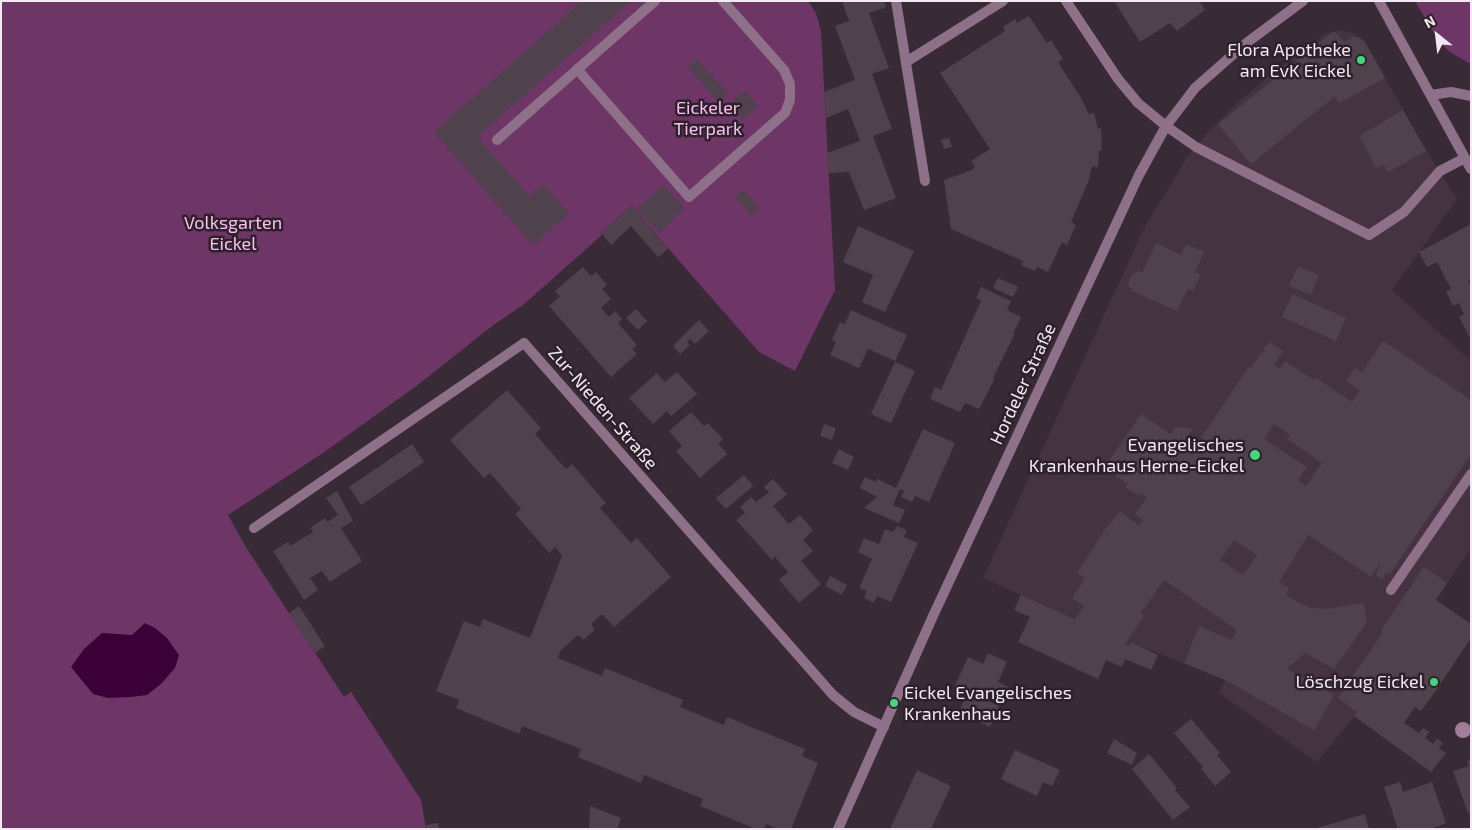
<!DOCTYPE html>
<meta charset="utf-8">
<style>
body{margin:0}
#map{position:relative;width:1472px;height:830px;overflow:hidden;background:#382b36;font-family:"Exo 2",sans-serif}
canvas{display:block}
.frame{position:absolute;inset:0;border:2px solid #f3eaf1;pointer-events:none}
.north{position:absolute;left:1412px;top:10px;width:50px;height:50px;-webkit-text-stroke:4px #2e212c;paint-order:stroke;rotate:331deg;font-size:14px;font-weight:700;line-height:20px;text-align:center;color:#f3eaf1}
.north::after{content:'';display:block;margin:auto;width:18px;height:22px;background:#f3eaf1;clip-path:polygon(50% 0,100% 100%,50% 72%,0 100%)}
</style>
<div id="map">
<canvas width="1472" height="830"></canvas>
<div class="frame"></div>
<div class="north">N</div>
</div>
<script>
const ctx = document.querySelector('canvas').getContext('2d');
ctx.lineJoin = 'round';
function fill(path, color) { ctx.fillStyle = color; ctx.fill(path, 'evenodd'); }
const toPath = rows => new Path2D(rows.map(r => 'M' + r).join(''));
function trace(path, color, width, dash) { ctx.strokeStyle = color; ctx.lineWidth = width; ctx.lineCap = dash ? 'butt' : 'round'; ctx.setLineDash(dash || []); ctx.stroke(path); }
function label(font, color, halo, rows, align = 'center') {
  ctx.font = font + ' "Exo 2",sans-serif'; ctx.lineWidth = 5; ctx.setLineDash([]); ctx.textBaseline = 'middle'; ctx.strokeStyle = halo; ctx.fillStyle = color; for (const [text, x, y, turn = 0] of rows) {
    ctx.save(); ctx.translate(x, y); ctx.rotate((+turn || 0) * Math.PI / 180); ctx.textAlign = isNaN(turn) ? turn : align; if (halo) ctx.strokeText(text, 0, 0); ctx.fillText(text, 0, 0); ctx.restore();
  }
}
const built = toPath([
 [1341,30,1354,33,1365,42,1426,150,1457,199,1392,290,1471,361,1471,548,1372,694,1317,762,1219,693,1225,680,1131,642,1129,646,1075,619,983,578,1145,226,1186,159,1206,134,1237,103,1265,79,1327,33]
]);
const green = toPath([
 [1,1,808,1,816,13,821,31,835,290,795,371,759,352,631,206,601,233,602,235,523,305,492,326,419,384,323,453,228,515,247,549,344,697,351,692,421,800,426,829,1,829],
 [1415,1,1471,1,1471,64,1450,52,1439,42]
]);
const water = toPath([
 [145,623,155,628,167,638,179,655,175,668,161,684,147,695,131,697,108,698,93,694,71,667,84,649,102,633,132,635]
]);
const building = toPath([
 [582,1,631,1,477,137,529,196,543,184,569,213,533,245,434,132],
 [842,1,884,1,886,7,869,13,889,68,872,74,892,129,873,136,896,198,864,210,849,172,828,173,827,153,860,141,848,109,826,118,824,92,855,80,835,26,849,21],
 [1114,1,1199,1,1205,10,1177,31,1170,23,1140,42],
 [1029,16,1047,43,1051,40,1063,59,1058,62,1081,98,1089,114,1094,113,1098,129,1101,128,1102,150,1099,151,1098,167,1092,166,1089,180,1071,222,1076,225,1067,245,1062,242,1048,272,1037,267,1035,271,1021,265,1023,261,951,229,944,180,972,170,975,167,971,161,990,149,940,73,1005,31,1003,27,1015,19,1017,23],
 [1334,31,1344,42,1352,37,1358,37,1365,42,1385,78,1339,103,1335,96,1251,164,1218,124],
 [697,59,728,94,719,102,688,67],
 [745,91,758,106,743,119,730,103],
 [1403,110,1426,151,1388,172,1384,165,1376,168,1359,136],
 [949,138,952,147,944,149,941,140],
 [663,185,685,208,659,233,637,209],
 [743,189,760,208,752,216,735,197],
 [631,206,668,249,658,257,631,226,611,245,601,233],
 [1471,224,1471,278,1468,280,1471,285,1471,340,1459,317,1464,314,1459,303,1453,306,1446,292,1451,289,1437,262,1427,267,1419,252],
 [858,226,914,251,885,312,862,302,873,275,843,262],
 [1156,243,1181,255,1186,244,1204,252,1195,272,1201,275,1193,291,1188,289,1177,311,1132,291,1133,289,1130,288,1128,283,1133,274,1138,271,1143,272],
 [1298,266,1319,275,1311,295,1289,286],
 [583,267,591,276,596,272,607,285,602,289,611,299,601,308,609,317,615,311,622,319,618,323,637,345,632,349,637,354,611,377,549,306,560,296,555,291],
 [998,278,1018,287,1013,297,993,288],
 [981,287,1011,301,1007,310,1021,317,1014,332,1014,335,993,378,994,380,979,409,965,403,960,412,930,399,935,387,941,390,981,301,976,298],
 [1292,294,1346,318,1336,341,1282,317],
 [636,309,647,321,638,330,626,318],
 [851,310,907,335,895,361,868,349,859,368,830,355,836,342,832,340,840,322,845,324],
 [699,320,709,331,695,344,690,339,687,342,690,345,680,354,673,346],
 [1383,341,1471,400,1471,454,1390,574,1387,572,1382,579,1375,575,1380,567,1378,566,1371,577,1308,535,1279,582,1289,588,1286,596,1310,608,1326,609,1364,603,1367,622,1334,669,1305,653,1287,669,1334,695,1314,730,1227,681,1184,663,1199,626,1231,640,1237,630,1164,580,1141,613,1144,616,1125,644,1129,646,1131,642,1158,655,1151,670,1125,659,1122,667,1106,660,1098,679,1018,642,1030,617,1014,610,1021,595,1075,619,1084,606,1072,598,1085,578,1077,573,1107,526,1108,527,1120,511,1139,526,1143,520,1135,514,1147,497,1141,493,1139,496,1125,487,1128,484,1104,468,1141,414,1170,434,1176,427,1193,428,1183,443,1196,451,1203,440,1201,438,1249,366,1251,368,1269,342,1283,351,1274,365,1280,369,1285,361,1314,380,1316,378,1352,402,1360,390,1346,381,1355,368,1362,372],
 [1274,424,1290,435,1287,439,1322,463,1306,486,1298,480,1307,467,1264,439],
 [1234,540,1257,555,1243,575,1220,560],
 [895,362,915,371,891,423,871,414],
 [677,372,697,394,671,416,667,411,653,424,629,398,657,373,665,382],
 [507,390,541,428,535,434,566,469,572,464,606,503,600,508,631,543,637,538,671,577,614,627,602,614,591,624,595,630,583,640,578,635,561,650,558,658,602,676,605,668,683,700,680,707,724,725,727,717,805,749,802,756,818,763,791,829,778,829,766,824,764,829,756,829,700,806,703,799,644,775,641,783,578,757,581,749,522,726,519,734,456,708,459,700,436,691,464,621,480,627,483,619,530,638,562,556,555,547,549,553,515,514,521,509,490,473,484,478,450,440],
 [691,412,704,426,708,423,723,439,718,443,727,454,700,478,676,451,682,446,669,431],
 [824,424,836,428,832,440,820,436],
 [923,429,955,443,929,502,915,496,912,502,901,497,904,491,900,489,893,505,905,510,899,523,864,508,877,497,860,488,865,477,876,482,877,479,896,488],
 [412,444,424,462,361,505,349,487],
 [839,449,854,457,848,470,832,463],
 [744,475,753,486,726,509,716,498],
 [773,479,787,494,773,506,789,524,800,515,813,530,803,540,813,551,801,561,821,584,799,603,779,580,788,572,775,557,772,560,736,520,745,513,740,507,751,497,756,502,769,492,764,487],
 [337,491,353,521,341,528,362,561,330,582,322,571,310,578,318,590,304,600,273,551,288,542,290,546,313,532,310,528,325,518,327,522,338,515,326,498],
 [897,526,907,530,904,537,918,543,891,602,877,596,874,603,864,598,867,591,859,588,872,559,858,552,864,538,879,544,885,529,893,532],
 [1424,567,1447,583,1436,600,1471,624,1471,638,1437,689,1421,711,1415,707,1404,723,1419,733,1423,728,1429,732,1425,738,1433,744,1437,738,1443,743,1439,748,1446,753,1431,772,1354,716,1357,712,1338,698,1383,632,1381,630],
 [830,576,847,585,842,595,825,586],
 [299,606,325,646,315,653,289,613],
 [988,653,1007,662,998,682,1008,687,1002,699,993,695,990,702,999,706,990,727,959,712,966,694,954,688,968,657,983,664],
 [1191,719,1220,753,1217,755,1231,772,1215,786,1201,769,1203,767,1174,733],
 [1114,739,1137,753,1132,765,1107,753],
 [1015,750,1060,770,1052,786,1043,782,1037,796,1001,779],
 [1149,754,1177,788,1175,790,1190,807,1173,820,1132,769],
 [1471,760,1471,812,1468,813,1453,771,1469,766,1467,761],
 [917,770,951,786,931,829,890,829],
 [1400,782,1403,792,1432,782,1446,823,1431,829,1398,829,1384,787],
 [590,806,621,818,617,829,589,829],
 [1365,814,1369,829,1317,829,1317,828],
 [438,823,439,829,426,829,426,825]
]);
const service = toPath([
 [896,1,925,181],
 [906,62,1003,1],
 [577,69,689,197,785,113,790,100,790,84,784,70,723,1],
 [1166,126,1196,147,1369,235,1404,212,1440,171,1465,158],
 [497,140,655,1],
 [254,528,524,343],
 [1391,590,1471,474]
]);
const minor = toPath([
 [1066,1,1118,79,1138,103,1166,126],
 [1379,1,1471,169],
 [1431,95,1451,92,1471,96],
 [524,343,833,695,854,712,884,727]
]);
const tertiary = toPath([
 [838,829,933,616,1139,175,1166,126,1195,88,1245,44,1303,1]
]);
const trees = [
 [1463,730]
];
const markers = [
 [1361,60,5,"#43d77b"],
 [1255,455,6,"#43d77b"],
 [1434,682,5,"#43d77b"],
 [894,703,5,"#43d77b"]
];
const poiNames = [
 ["Flora Apotheke",1351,50],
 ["am EvK Eickel",1351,71],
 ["Evangelisches",1244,445],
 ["Krankenhaus Herne-Eickel",1244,466],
 ["Löschzug Eickel",1424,682],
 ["Eickel Evangelisches",904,693,"left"],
 ["Krankenhaus",904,714,"left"]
];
const parkNames = [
 ["Eickeler",708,108],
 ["Tierpark",708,129],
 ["Volksgarten",233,223],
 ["Eickel",233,244]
];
const streetNames = [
 ["Hordeler Straße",1023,384,-65],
 ["Zur-Nieden-Straße",603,408,49]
];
fill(built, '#453342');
fill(green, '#6e3667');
fill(water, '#3b0037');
fill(building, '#50424d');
trace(service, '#8e7089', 10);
trace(minor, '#8e7089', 10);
trace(tertiary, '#8e7089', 10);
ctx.fillStyle = '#a17d9b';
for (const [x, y] of trees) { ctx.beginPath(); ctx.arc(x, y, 8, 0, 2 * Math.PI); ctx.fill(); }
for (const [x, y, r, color] of markers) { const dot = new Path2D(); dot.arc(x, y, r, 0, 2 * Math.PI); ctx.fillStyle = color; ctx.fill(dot); trace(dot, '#2e212c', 2); }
label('18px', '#f3eaf1', '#2e212c', poiNames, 'right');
label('18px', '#f7c0ee', '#2e212c', parkNames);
label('18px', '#f3eaf1', '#2e212c', streetNames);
</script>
